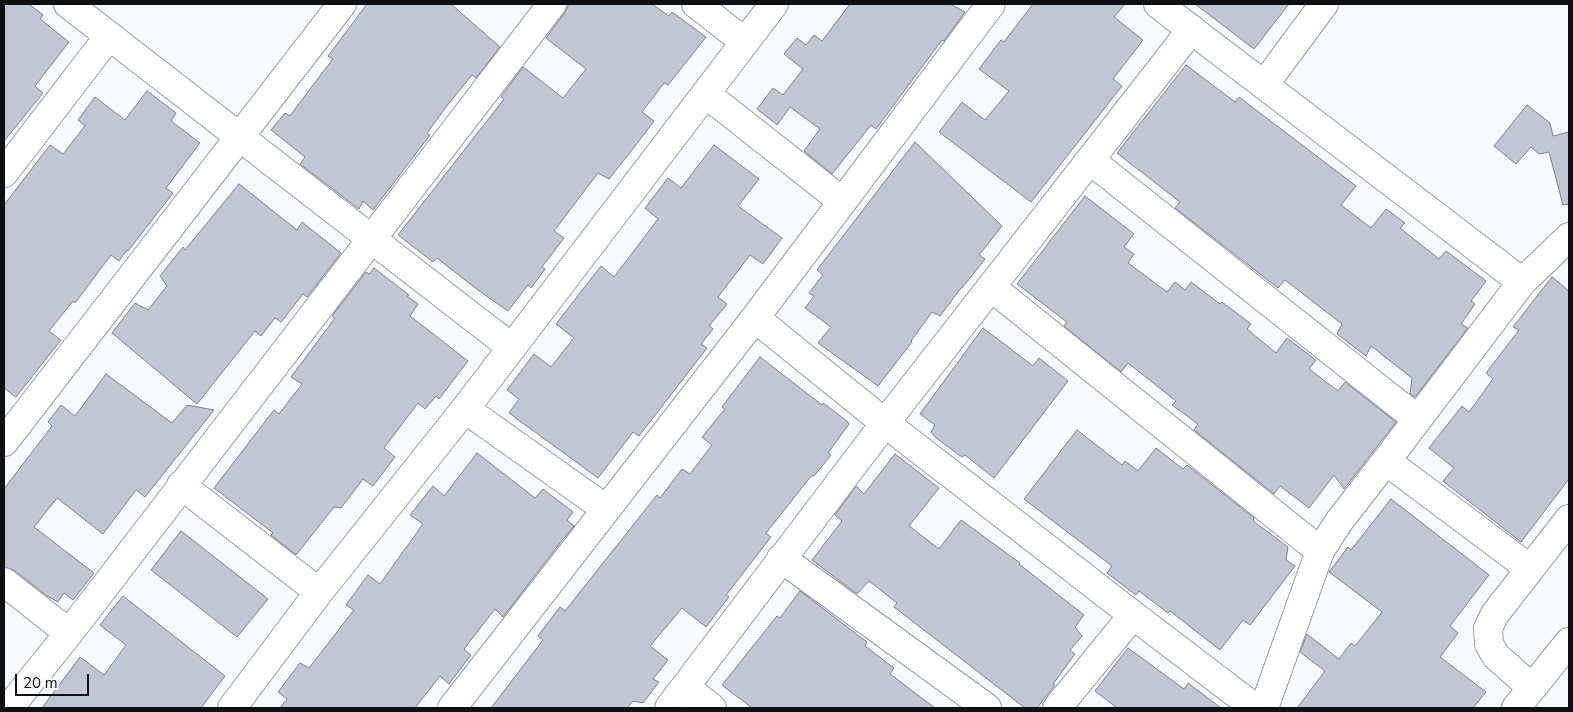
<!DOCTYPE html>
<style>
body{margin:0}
#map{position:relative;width:1573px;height:712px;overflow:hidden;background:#f7faff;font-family:"Nunito Sans",sans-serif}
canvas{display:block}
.frame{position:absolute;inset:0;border:5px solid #0e1014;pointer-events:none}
.scale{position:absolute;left:15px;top:674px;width:74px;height:22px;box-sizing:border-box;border:2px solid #0e1014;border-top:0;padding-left:6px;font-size:15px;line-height:18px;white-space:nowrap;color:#0e1014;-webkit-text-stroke:4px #f7faff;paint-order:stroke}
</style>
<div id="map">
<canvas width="1573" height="712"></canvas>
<div class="frame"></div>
<div class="scale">20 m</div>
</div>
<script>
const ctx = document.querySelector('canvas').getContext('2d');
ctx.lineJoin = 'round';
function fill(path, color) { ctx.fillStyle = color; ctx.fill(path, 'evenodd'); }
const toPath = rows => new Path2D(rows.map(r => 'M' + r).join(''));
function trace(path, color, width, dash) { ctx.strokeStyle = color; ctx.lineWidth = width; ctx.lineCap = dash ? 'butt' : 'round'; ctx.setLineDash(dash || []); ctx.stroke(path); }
const building = toPath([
 [4,4,29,4,43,15,40,19,69,42,35,86,43,93,4,141,4,4],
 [367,4,451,4,500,47,476,78,472,75,449,103,427,133,430,135,373,210,363,201,359,209,300,164,305,157,271,130,285,113,290,116,310,89,333,59,328,56,367,4],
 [569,4,652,4,669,16,672,12,706,37,668,85,664,83,642,112,654,121,632,150,609,179,598,173,554,231,564,238,542,267,545,269,531,288,528,285,508,311,478,290,437,258,433,262,398,235,504,99,501,97,523,67,563,98,586,69,546,38,564,14,569,4],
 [850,4,950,4,965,12,944,41,942,40,876,129,871,125,832,174,804,151,820,129,790,107,777,125,757,109,773,88,783,95,803,69,784,54,797,38,806,45,814,35,822,41,850,4],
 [1033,4,1125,4,1114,17,1143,40,1113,79,1122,86,1031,202,939,132,962,102,985,120,1009,91,979,69,1001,40,1004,42,1033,4],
 [1195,4,1289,4,1254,49,1195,4],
 [1186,65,1235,102,1239,97,1356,186,1341,205,1371,228,1386,209,1405,223,1400,228,1439,259,1446,251,1486,281,1471,301,1475,304,1461,324,1468,328,1415,397,1410,394,1412,378,1371,346,1366,356,1337,334,1342,324,1285,280,1278,288,1175,208,1180,202,1117,153,1186,65],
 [147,91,176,113,171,121,200,143,166,188,173,193,128,251,127,250,119,261,111,255,75,303,73,301,49,331,61,340,16,397,4,388,4,205,50,145,63,154,85,126,78,120,95,97,125,120,147,91],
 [1527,105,1550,123,1553,136,1569,132,1569,204,1563,205,1549,152,1539,154,1531,147,1516,164,1494,146,1527,105],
 [915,142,1002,226,979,255,985,259,962,288,961,288,940,316,932,312,911,341,912,342,878,386,818,343,831,327,805,308,814,296,809,293,823,275,817,270,915,142],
 [714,145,759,179,738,206,782,238,763,264,750,255,718,297,727,304,709,326,713,329,701,344,707,348,639,436,633,432,598,478,509,413,519,399,507,390,534,354,551,367,574,338,556,324,601,266,614,277,658,219,645,208,668,178,681,188,714,145],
 [239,184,297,230,302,222,341,253,307,297,303,294,281,322,275,318,261,336,255,331,197,404,112,333,135,303,148,310,167,286,160,276,183,247,185,250,239,184],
 [1085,196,1134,234,1124,247,1134,254,1128,263,1167,292,1175,282,1185,290,1191,282,1220,304,1222,302,1251,324,1247,329,1276,353,1287,338,1316,360,1309,369,1338,391,1345,382,1396,422,1344,489,1334,475,1309,508,1280,486,1274,494,1194,430,1198,424,1172,405,1176,401,1128,363,1121,372,1064,326,1067,322,1017,284,1085,196],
 [374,268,409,295,407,296,418,304,410,316,468,361,439,399,436,396,425,409,418,403,384,448,395,457,373,486,363,479,341,508,334,507,296,555,271,535,273,533,214,488,274,410,279,414,302,384,291,377,335,318,332,316,366,272,369,274,374,268],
 [1552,277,1569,291,1569,479,1521,542,1443,481,1454,468,1429,448,1462,406,1469,412,1493,379,1486,373,1519,330,1513,327,1552,277],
 [983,328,1033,366,1039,358,1068,381,994,478,965,455,962,457,936,438,931,432,935,425,920,414,983,328],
 [760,357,822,405,823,403,847,421,849,424,828,453,831,455,814,476,812,475,766,533,771,537,726,595,729,597,706,627,682,608,650,646,668,660,653,679,659,682,643,703,633,701,627,708,491,708,543,640,538,636,560,607,565,611,657,495,660,498,682,469,690,474,712,445,702,437,725,409,722,407,760,357],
 [106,374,172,423,187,405,214,410,145,497,136,490,103,534,57,498,34,527,94,573,73,600,64,593,58,602,47,596,14,570,4,567,4,489,52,426,48,422,61,405,75,416,106,374],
 [1077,430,1122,465,1125,461,1138,471,1156,448,1183,469,1187,465,1254,518,1253,521,1288,547,1286,560,1295,566,1250,625,1243,620,1220,650,1170,611,1168,613,1139,591,1136,595,1107,573,1112,566,1024,499,1077,430],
 [477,453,535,498,543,489,573,512,567,520,574,526,563,539,503,617,495,609,464,649,471,655,449,684,440,676,415,708,280,708,287,699,278,692,300,663,309,668,354,610,346,605,368,575,380,584,423,524,410,515,433,486,444,496,477,453],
 [895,454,939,488,909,526,939,549,961,520,1020,563,1019,564,1084,615,1075,627,1082,636,1070,650,1075,654,1053,684,1055,685,1037,708,1025,708,894,607,897,603,869,581,857,594,812,560,842,521,835,515,856,486,864,494,895,454],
 [1391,499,1489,575,1450,626,1458,633,1440,657,1486,692,1473,708,1297,708,1325,671,1300,652,1307,634,1339,659,1351,643,1355,646,1382,612,1329,572,1348,547,1351,550,1391,499],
 [181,531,268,599,237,637,151,570,181,531],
 [800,591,867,642,865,646,894,668,890,674,935,708,752,708,722,685,777,616,780,618,800,591],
 [123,596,225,676,201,708,42,708,80,657,104,675,126,645,100,625,123,596],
 [1128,648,1184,689,1188,683,1221,708,1117,708,1095,691,1128,648]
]);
const minor = toPath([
 [68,4,511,347],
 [696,4,745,42],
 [1158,4,1522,282],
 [1264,85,1324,4],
 [706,94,842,201],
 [1091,161,1417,419],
 [4,173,109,36],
 [991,287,1320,551],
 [755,318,885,423,1133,615,1255,708],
 [465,409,606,509],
 [4,442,342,4],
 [1386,461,1529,568],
 [181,485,319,592],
 [781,558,987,708],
 [4,582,69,633],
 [685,687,712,708],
 [1531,687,1496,656,1489,644,1488,628,1495,614,1569,519],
 [9,708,69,633,552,4],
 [232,708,319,592,465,409,774,4],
 [452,708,755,318,991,4],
 [669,708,885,423,1192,29],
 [1057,708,1133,615],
 [1264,708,1320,551,1340,520,1386,461,1522,282,1569,237],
 [1516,708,1569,642]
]);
fill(building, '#c1c7d2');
trace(building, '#7c818c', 1);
trace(minor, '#959ba6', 30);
trace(minor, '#fff', 28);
</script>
